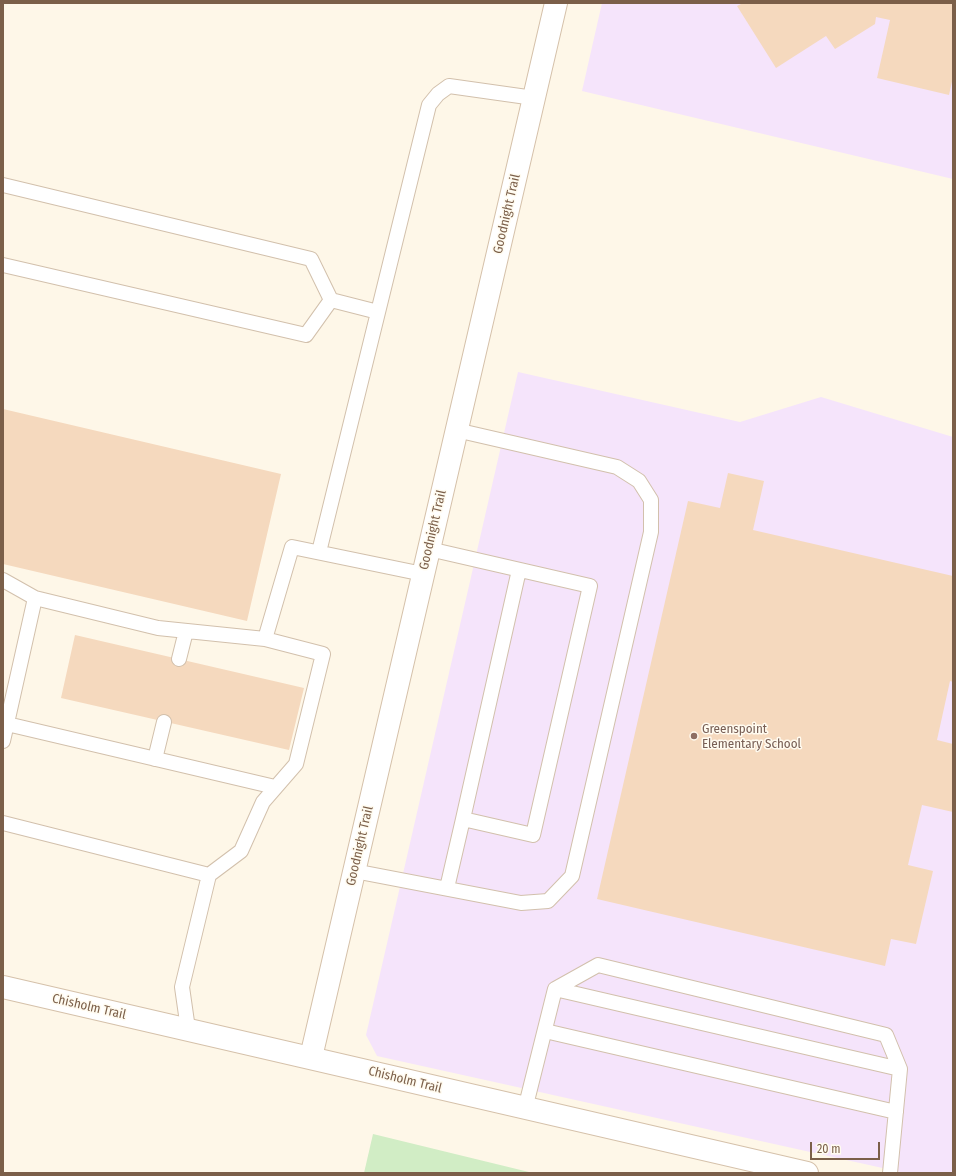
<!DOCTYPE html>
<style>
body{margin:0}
#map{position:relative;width:956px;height:1176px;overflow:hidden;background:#fef7e8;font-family:"Fira Sans Condensed",sans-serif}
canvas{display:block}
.frame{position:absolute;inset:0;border:4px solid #7b5f49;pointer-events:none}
.scale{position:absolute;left:810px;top:1142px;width:70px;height:18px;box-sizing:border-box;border:2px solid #7b5f49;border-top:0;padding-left:5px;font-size:12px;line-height:14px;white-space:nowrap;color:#7b5f49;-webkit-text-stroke:3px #fffbf0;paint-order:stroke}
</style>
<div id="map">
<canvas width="956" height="1176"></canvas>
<div class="frame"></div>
<div class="scale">20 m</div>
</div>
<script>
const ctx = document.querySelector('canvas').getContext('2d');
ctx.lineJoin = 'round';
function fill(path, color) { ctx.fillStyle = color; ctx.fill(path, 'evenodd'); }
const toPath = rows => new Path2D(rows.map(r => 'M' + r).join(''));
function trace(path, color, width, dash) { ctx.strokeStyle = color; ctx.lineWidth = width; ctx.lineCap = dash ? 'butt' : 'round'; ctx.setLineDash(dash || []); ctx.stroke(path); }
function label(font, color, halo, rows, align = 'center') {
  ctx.font = font + ' "Fira Sans Condensed",sans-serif'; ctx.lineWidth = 3; ctx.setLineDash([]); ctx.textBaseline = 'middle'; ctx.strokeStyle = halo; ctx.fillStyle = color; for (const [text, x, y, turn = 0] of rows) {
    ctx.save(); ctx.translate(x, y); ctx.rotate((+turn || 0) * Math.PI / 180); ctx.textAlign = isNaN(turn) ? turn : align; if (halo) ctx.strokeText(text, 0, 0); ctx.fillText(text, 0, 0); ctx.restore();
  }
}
const education = toPath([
 [602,3,953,3,953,179,582,91],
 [518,372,740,422,821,397,953,437,953,1173,905,1173,377,1056,366,1035]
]);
const green = toPath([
 [373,1134,533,1173,364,1173]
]);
const building = toPath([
 [743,3,953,3,953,77,949,95,877,78,890,20,876,17,875,24,835,49,826,36,776,68,737,6],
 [3,409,281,474,247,621,3,564],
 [728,473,764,481,753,530,953,576,953,682,950,681,937,740,953,744,953,812,922,805,908,865,933,871,916,944,891,939,885,966,597,899,688,501,720,508],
 [75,635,304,688,289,750,61,698]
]);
const lane = toPath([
 [3,185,311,259,331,300,378,312],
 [3,265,306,335,331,300],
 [429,549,590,586,533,835,463,819,519,570],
 [319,552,429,105,438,94,449,86,534,98],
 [3,580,35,598,158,628,265,639,292,547,423,574],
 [179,659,186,631],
 [7,724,275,787],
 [3,741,35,598],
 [155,759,164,722],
 [3,823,209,875,182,987,188,1029],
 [354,871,521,903,548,901,572,876,651,532,651,500,639,481,617,467,456,430],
 [209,875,241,851,263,802,296,764,323,654,265,639],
 [447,888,463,819],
 [555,989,900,1069],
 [545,1031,896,1112],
 [525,1109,555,989,598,965,886,1035,900,1069,890,1173]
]);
const secondary = toPath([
 [3,987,807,1173],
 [311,1057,556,3]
]);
const markers = [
 [694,736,4,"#8d6e63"]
];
const streetNames = [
 ["Goodnight Trail",507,214,-77],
 ["Goodnight Trail",433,530,-77],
 ["Goodnight Trail",360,846,-77],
 ["Chisholm Trail",89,1007,13],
 ["Chisholm Trail",405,1080,14]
];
const educationNames = [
 ["Greenspoint",702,729],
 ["Elementary School",702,744]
];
fill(education, '#f5e4fb');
fill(green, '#d1edc5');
fill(building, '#f5d9be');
trace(lane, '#d2c0ac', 16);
trace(secondary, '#d5c1aa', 24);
trace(lane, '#fff', 14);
trace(secondary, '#fff', 22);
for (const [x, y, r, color] of markers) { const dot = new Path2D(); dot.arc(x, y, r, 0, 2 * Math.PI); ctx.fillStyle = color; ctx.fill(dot); trace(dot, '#fffbf0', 1.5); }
label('13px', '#7b5f49', '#fffbf0', streetNames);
label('13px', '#785e54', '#fffbf0', educationNames, 'left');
</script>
